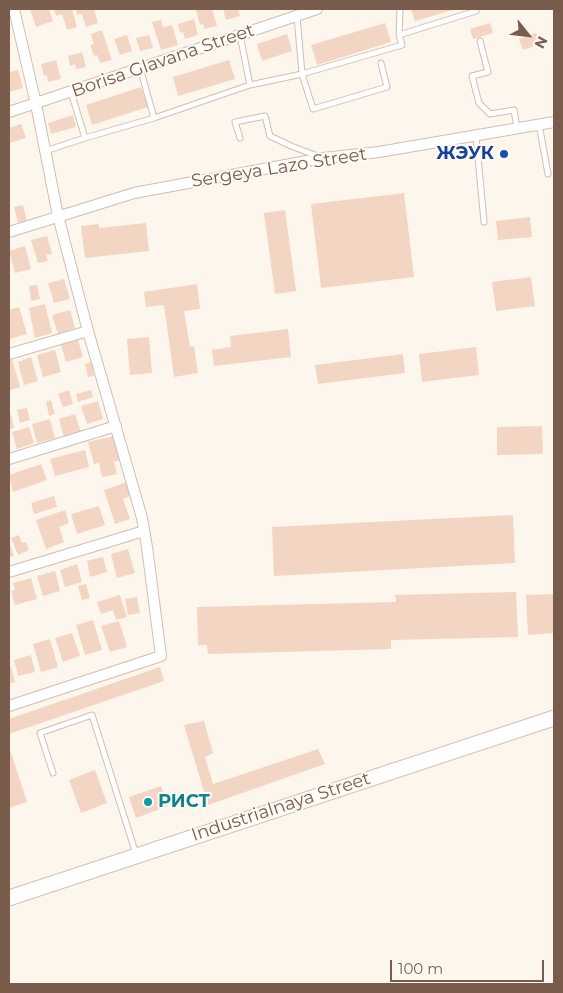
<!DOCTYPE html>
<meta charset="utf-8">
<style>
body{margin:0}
#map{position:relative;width:563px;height:993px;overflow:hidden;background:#fdf6ec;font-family:Montserrat,sans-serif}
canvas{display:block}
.frame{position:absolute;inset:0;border:10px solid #7a5c4d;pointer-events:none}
.north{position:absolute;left:503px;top:10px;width:50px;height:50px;-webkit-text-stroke:4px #fffaf3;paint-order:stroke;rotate:119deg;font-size:14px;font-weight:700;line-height:20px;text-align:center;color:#7a5c4d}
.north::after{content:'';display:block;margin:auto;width:18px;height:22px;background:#7a5c4d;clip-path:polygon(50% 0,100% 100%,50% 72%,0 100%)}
.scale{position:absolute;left:390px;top:960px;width:154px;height:22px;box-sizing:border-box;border:2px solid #7a5c4d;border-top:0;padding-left:6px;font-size:15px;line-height:18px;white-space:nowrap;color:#7a5c4d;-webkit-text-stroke:4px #fffaf3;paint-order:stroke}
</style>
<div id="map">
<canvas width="563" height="993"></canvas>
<div class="frame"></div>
<div class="north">N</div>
<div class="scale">100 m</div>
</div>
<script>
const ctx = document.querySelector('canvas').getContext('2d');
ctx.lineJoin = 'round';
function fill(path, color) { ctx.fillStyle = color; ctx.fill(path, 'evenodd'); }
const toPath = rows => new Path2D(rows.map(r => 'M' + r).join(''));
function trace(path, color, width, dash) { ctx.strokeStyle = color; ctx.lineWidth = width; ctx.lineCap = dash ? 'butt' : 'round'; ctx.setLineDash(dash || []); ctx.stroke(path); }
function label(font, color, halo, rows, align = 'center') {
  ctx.font = font + ' Montserrat,sans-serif'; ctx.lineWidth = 4; ctx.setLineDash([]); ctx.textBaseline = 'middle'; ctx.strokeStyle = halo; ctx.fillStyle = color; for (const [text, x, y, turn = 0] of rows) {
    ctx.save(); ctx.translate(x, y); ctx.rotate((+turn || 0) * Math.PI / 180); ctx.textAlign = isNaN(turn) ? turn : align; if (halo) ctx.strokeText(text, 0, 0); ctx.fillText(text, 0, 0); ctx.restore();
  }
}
const building = toPath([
 [30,9,49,9,53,21,36,27],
 [54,9,72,9,77,27,67,30,62,14,56,16],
 [76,9,94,9,98,23,86,27,82,14,77,15],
 [201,9,212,9,217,26,204,29,203,24,200,25,196,10],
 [223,9,238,9,240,16,226,20],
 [411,9,456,9,415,21],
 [194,19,198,35,185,39,183,32,180,33,178,24],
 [161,20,163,27,172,25,178,45,161,50,152,22],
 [385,23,391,42,317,65,311,45],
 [490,23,493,33,473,39,470,29],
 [102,30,112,60,100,63,97,55,94,56,90,45,94,44,91,34],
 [536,33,540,44,523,50,519,39],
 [287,34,292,51,262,61,257,44],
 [127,35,132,51,120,55,114,39],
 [149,35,153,48,140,51,136,38],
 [82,52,86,67,76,69,75,64,70,66,68,56],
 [56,60,61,79,48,82,47,75,44,76,41,64],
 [229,60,235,79,178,96,173,77],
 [18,70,23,88,9,92,9,72],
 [141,87,148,107,92,125,86,105],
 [73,115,76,127,51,134,48,123],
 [21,124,26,138,9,143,9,128],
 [404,193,414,277,321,288,311,204],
 [23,205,27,221,18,223,14,207],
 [285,210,296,291,275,294,264,213],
 [530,217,532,237,498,240,496,221],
 [146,223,149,251,85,258,81,226,99,224,99,228],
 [47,236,52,254,46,255,48,261,38,263,31,240],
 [25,246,31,269,15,273,9,251],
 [531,277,535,306,496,311,492,282],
 [64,279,70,299,54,303,48,283],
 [197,284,200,309,184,311,190,347,194,346,198,373,174,377,164,305,146,307,144,292],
 [37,285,40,299,31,301,29,286],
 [45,304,52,333,35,338,29,308],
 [19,307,27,334,10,339,9,335,9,310],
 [70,310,75,328,58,334,52,315],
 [288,329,291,357,214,366,212,350,231,347,230,336],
 [149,337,152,373,130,375,127,339],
 [78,340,83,357,66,362,61,344],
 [476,347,479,375,422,382,419,354],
 [55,350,61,372,43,377,37,355],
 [403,354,405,373,318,384,315,365],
 [31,357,38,381,24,385,18,362],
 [12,359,20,387,10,390,9,360],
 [92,362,94,376,88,377,85,364],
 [69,390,73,404,63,407,58,394],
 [91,390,93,397,78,402,76,394],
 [51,400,55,414,49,416,46,402],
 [98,401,103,419,87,424,81,406],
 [27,408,30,420,20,423,17,410],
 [11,414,14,428,9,429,9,415],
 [75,414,81,433,64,438,59,419],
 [50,419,55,438,37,443,32,424],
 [542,426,543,454,497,455,497,427],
 [29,427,34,443,17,449,12,432],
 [114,436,120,460,114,462,117,474,102,477,99,463,94,464,88,442],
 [85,450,89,467,55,476,50,459],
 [41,464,47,480,13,492,9,475],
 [127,482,131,496,123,499,130,519,115,524,104,490],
 [54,496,57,507,34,514,31,503],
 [99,506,105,525,77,534,71,514],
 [65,510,69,523,59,527,64,542,46,549,36,520],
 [513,515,515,563,274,576,272,527],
 [19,535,22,543,26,542,29,550,18,555,11,538],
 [9,541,14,556,9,557],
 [128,549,135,573,117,578,111,554],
 [103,557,107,572,90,577,87,561],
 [77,564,82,582,65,587,60,570],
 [55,571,60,591,43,596,37,576],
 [31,578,37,599,15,605,11,591,15,590,13,583],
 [86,584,90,598,82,600,78,586],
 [516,592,518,637,391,640,391,649,208,654,207,645,198,645,197,607,396,602,395,595],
 [554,594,554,633,528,635,526,595],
 [120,595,127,617,116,620,113,610,101,614,97,602],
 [137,597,140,613,128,615,125,599],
 [93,620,102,650,85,655,76,625],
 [119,621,127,647,110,652,101,626],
 [72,633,80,656,63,662,55,638],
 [50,639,58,667,41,672,33,644],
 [31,655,35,672,18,676,14,660],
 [9,666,11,666,15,682,9,684],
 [160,667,164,681,9,734,9,719],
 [204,721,213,753,205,757,213,784,318,749,325,764,208,805,184,725],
 [9,746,27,802,9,808],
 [95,770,107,803,81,813,69,780],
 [161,786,168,806,136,818,129,797]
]);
const service = toPath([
 [297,16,302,74,402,45,399,35,400,9],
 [240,35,250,85,302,74,313,109,387,87,381,63],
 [399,35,476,11,475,9],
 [480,41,488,72,472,76,479,103,490,114,514,110,517,128],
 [71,92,85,138,154,118,140,68],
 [154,118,250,85],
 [539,124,548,174],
 [476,136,484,222],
 [240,138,235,122,265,116,270,136,291,146,320,157],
 [45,151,85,138],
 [53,773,40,733,92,715,136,854]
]);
const minor = toPath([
 [9,112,317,9],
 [9,232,134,193,323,158,379,152,554,122],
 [9,354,88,331],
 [9,459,116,426],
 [9,572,144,531],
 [9,706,161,656,147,547,142,518,88,331,58,216,36,104,14,9]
]);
const secondary = toPath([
 [9,898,554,718]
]);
const markers = [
 [504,154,5,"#1a4fb4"],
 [148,802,5,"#0f9aa8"]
];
const streetNames = [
 ["Borisa Glavana Street",163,61,-19],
 ["Sergeya Lazo Street",279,168,-9],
 ["Industrialnaya Street",281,807,-18]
];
const transitNames = [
 ["ЖЭУК",494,154]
];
const cultureNames = [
 ["РИСТ",158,802]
];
fill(building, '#f3d5c3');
trace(service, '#d1beb0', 7);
trace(minor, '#d1beb0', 12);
trace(secondary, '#d6c0b0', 17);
trace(service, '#fff', 5);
trace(minor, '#fff', 10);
trace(secondary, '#fff', 15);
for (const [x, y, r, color] of markers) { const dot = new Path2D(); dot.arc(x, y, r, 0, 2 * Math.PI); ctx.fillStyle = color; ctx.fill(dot); trace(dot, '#fffaf3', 2); }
label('18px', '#7a5c4d', '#fffaf3', streetNames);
label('bold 18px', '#164399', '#fffaf3', transitNames, 'right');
label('bold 18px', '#0d838f', '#fffaf3', cultureNames, 'left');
</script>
